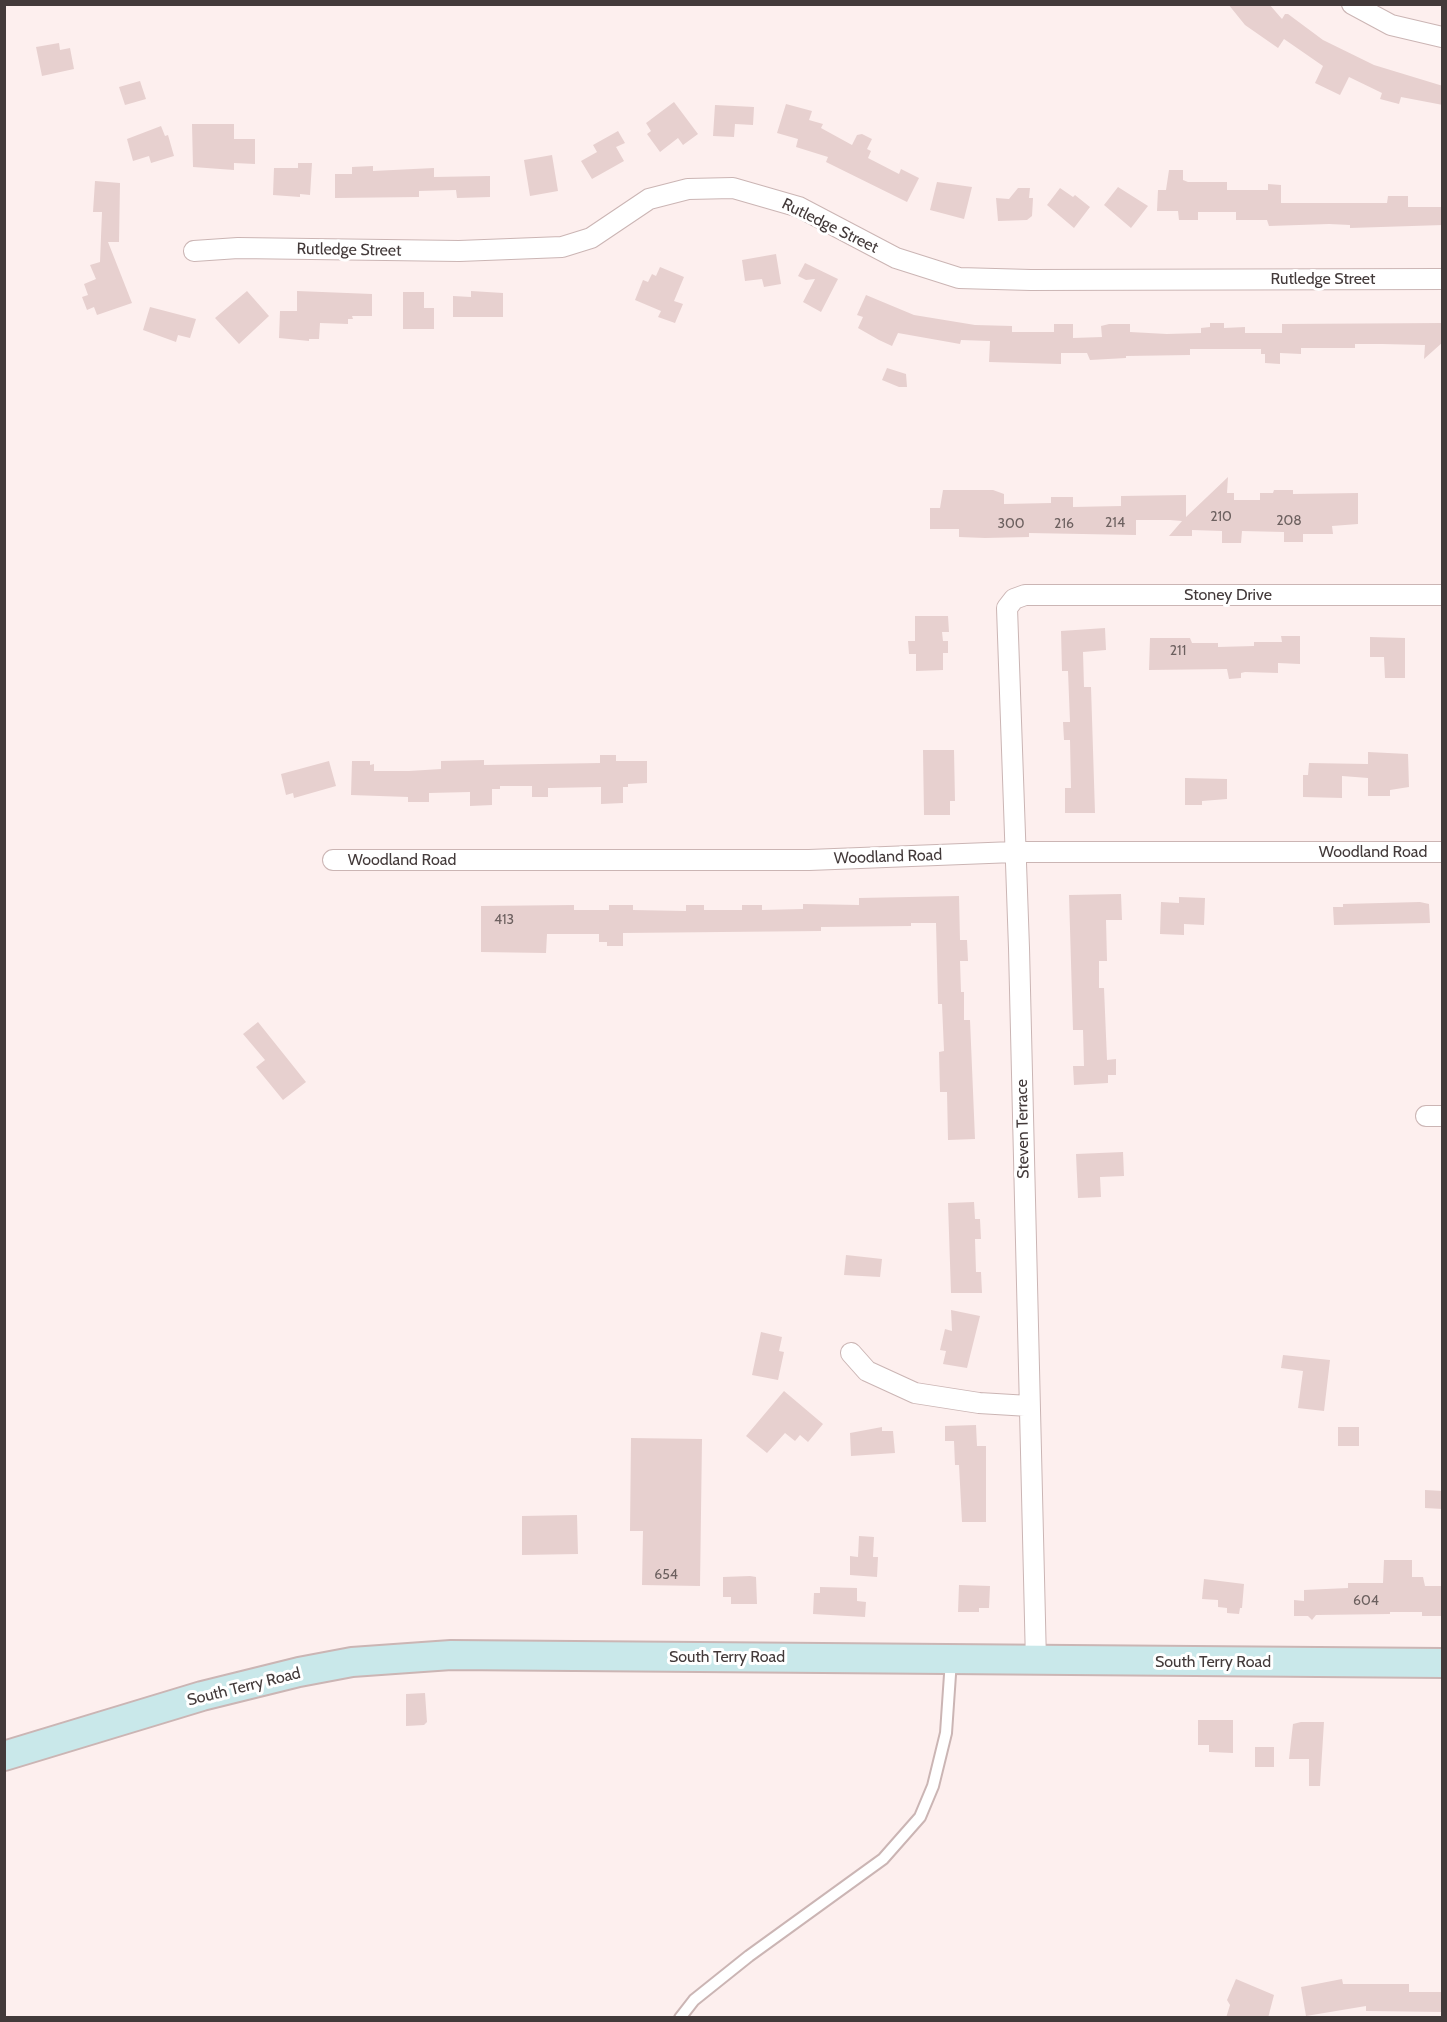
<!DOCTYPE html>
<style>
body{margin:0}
#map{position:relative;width:1447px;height:2022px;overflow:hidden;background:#fdefee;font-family:Cabin,sans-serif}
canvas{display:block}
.frame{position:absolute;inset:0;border:6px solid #433a3a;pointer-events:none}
</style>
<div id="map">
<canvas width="1447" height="2022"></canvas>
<div class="frame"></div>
</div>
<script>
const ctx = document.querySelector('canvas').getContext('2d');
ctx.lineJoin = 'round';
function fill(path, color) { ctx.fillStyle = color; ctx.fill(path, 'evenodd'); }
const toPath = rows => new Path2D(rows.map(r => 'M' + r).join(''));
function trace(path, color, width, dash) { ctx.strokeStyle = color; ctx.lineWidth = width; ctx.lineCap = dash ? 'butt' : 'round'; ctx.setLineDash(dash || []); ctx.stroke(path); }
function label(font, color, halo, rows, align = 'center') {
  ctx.font = font + ' Cabin,sans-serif'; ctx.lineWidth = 6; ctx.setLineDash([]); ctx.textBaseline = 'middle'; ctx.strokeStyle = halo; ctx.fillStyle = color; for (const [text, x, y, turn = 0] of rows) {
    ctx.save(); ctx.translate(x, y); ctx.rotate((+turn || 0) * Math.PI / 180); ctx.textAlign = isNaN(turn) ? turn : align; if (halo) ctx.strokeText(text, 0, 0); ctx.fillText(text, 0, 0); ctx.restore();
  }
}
const building = toPath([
 [1228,4,1269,4,1282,19,1285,14,1288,14,1323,40,1374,65,1443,86,1443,105,1401,97,1399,104,1380,99,1382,93,1349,77,1340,95,1315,83,1323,66,1284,39,1278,48,1245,25],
 [59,43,60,50,70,48,74,69,42,76,36,47],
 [140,81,146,99,125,105,119,87],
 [674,102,698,134,683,145,678,138,660,152,647,134,651,131,646,123],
 [786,104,812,111,809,120,823,124,821,128,852,145,857,135,862,134,872,139,867,149,871,151,868,158,899,174,901,169,919,178,907,202,826,162,828,157,796,147,798,139,777,133],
 [715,105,754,107,753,125,735,124,734,137,713,136],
 [192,124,234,124,234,139,255,139,255,164,234,163,234,170,193,167],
 [161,126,165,136,168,135,174,156,151,163,149,156,133,161,127,139],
 [618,131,625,143,616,147,624,161,592,179,581,161,597,152,593,145],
 [552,155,558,191,530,196,524,160],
 [298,163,312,163,310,195,300,194,300,197,273,195,274,168,298,168],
 [373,166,373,171,434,168,434,177,490,176,490,197,457,198,456,190,419,191,419,197,335,198,335,174,352,174,352,167],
 [1169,170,1183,170,1183,180,1188,182,1227,182,1227,190,1268,190,1268,184,1281,185,1281,203,1387,203,1388,196,1408,196,1408,207,1443,207,1443,225,1350,228,1350,225,1329,224,1269,226,1267,220,1236,220,1236,212,1198,212,1198,220,1179,220,1178,211,1157,211,1158,190,1166,190],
 [95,181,120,183,119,242,108,242,132,303,97,315,94,307,87,310,82,297,88,295,84,284,96,279,90,265,100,262,102,212,93,212],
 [937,182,972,187,964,219,930,210],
 [1118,187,1148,206,1131,228,1104,205],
 [1018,188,1030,188,1029,198,1033,198,1032,216,1027,220,998,221,996,198,1009,199],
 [1060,188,1073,197,1075,195,1090,207,1074,228,1047,205],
 [776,254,781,284,764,287,762,279,745,281,742,260],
 [805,263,838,279,821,312,803,302,815,279,806,280,798,276],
 [660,267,684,277,674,301,683,304,675,323,658,317,661,311,635,300,643,280,648,282,652,274,656,276],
 [247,291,269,316,239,344,215,318],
 [297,291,372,294,372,316,352,316,353,319,348,319,348,324,320,323,319,339,309,339,309,341,279,338,280,311,297,311],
 [471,291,503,293,503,317,453,317,453,296,471,297],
 [403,292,424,292,424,308,434,308,434,329,403,329],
 [866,295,914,315,975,325,1012,326,1012,332,1054,332,1054,324,1073,324,1073,338,1102,337,1101,326,1109,324,1130,324,1130,332,1167,334,1201,333,1201,328,1210,327,1210,323,1224,323,1224,328,1245,327,1245,333,1282,333,1282,324,1443,323,1443,342,1424,359,1425,345,1382,344,1355,344,1355,348,1301,348,1301,354,1280,353,1280,364,1265,363,1265,354,1261,354,1261,349,1190,349,1190,355,1126,356,1126,358,1090,360,1087,353,1061,353,1061,364,989,362,990,341,961,340,960,344,898,333,892,346,879,340,858,328,863,317,857,315],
 [150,307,196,319,190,338,178,335,176,342,143,330],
 [887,368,906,374,907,387,899,387,882,380],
 [1228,477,1227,493,1234,493,1234,500,1260,500,1260,493,1273,493,1274,490,1293,490,1293,494,1358,493,1358,524,1332,526,1333,534,1303,534,1303,542,1284,542,1284,532,1242,531,1241,543,1222,543,1222,531,1192,530,1192,536,1169,536,1182,521,1170,520,1136,520,1136,535,1029,533,1029,537,985,538,959,537,959,529,930,529,930,508,940,508,943,490,993,490,1004,494,1004,504,1051,503,1051,497,1073,497,1073,507,1121,506,1121,496,1186,495,1186,517],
 [915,616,948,616,949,632,942,632,943,641,948,641,948,653,943,653,943,670,916,671,916,654,909,654,908,641,915,641],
 [1105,628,1106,650,1083,652,1084,687,1091,687,1095,813,1065,813,1065,788,1071,788,1070,740,1064,740,1063,722,1070,722,1068,671,1062,671,1061,631],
 [1281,636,1300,636,1300,664,1278,663,1278,673,1245,672,1241,673,1241,678,1229,679,1227,669,1149,670,1150,638,1190,638,1192,643,1218,643,1218,647,1254,646,1254,642,1282,642],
 [1370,637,1405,638,1405,678,1385,678,1384,657,1370,657],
 [923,750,954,750,955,801,950,801,950,815,924,815],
 [1368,752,1408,754,1409,787,1390,790,1390,796,1368,796,1368,778,1342,776,1342,798,1303,797,1303,775,1308,775,1309,763,1368,764],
 [600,755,616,755,616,761,647,761,647,783,628,784,628,787,623,787,623,803,601,804,601,787,548,788,548,797,532,797,532,786,500,786,500,789,492,789,492,805,470,806,470,792,429,793,429,802,408,802,408,797,351,795,352,761,370,761,370,765,374,764,374,771,409,771,441,769,441,761,484,760,484,765,600,763],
 [329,761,336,786,294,798,293,793,286,795,281,774],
 [1185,778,1227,779,1227,799,1202,801,1202,805,1185,805],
 [1121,894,1122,920,1106,920,1107,961,1099,961,1099,988,1104,988,1107,1060,1116,1059,1116,1075,1108,1075,1108,1083,1074,1085,1073,1066,1084,1066,1083,1030,1073,1030,1069,895],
 [959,896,960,940,967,940,968,961,960,961,961,992,964,992,964,1020,970,1020,975,1139,948,1140,947,1092,940,1092,939,1052,944,1051,942,1004,938,1004,936,923,911,923,911,926,821,927,821,931,623,933,623,946,607,946,607,942,599,942,599,934,547,934,546,953,481,952,481,906,574,905,574,910,609,910,609,905,633,905,633,910,686,911,686,905,704,905,704,910,742,910,742,905,762,905,762,910,803,909,803,904,859,905,859,898],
 [1179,897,1205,898,1204,925,1184,924,1184,935,1160,934,1161,902,1179,903],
 [1420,902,1429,904,1430,923,1334,925,1333,907,1343,907,1343,904],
 [258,1022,306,1082,283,1100,256,1067,265,1060,243,1034],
 [1123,1152,1124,1176,1100,1177,1101,1197,1078,1198,1076,1154],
 [974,1202,975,1219,980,1219,981,1239,975,1239,976,1272,981,1272,982,1293,951,1293,948,1203],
 [846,1255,882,1259,880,1277,844,1275],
 [951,1310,980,1316,967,1368,943,1364,946,1351,940,1350,945,1329,952,1331],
 [761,1332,782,1337,779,1351,784,1352,778,1380,752,1375],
 [1283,1355,1330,1360,1324,1411,1298,1408,1303,1371,1281,1368],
 [784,1391,823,1424,808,1442,800,1435,795,1441,785,1433,767,1453,746,1436],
 [976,1425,977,1446,986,1446,986,1522,962,1522,959,1465,955,1465,954,1441,945,1441,945,1426],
 [882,1427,882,1431,893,1431,895,1453,851,1456,850,1433],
 [1338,1427,1359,1427,1359,1446,1338,1446],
 [631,1438,702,1439,700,1586,642,1585,643,1531,630,1531],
 [1425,1490,1443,1491,1443,1509,1425,1508],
 [577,1515,578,1554,522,1555,522,1516],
 [859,1536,874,1537,873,1557,878,1557,877,1577,850,1575,850,1556,858,1557],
 [1384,1560,1412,1560,1412,1577,1423,1577,1425,1586,1442,1586,1442,1616,1422,1616,1422,1612,1390,1612,1390,1614,1316,1615,1312,1620,1308,1616,1294,1616,1294,1600,1304,1601,1304,1590,1348,1588,1348,1583,1383,1583],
 [750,1576,756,1577,757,1604,731,1604,731,1597,723,1597,723,1577],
 [1204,1579,1244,1584,1242,1608,1240,1608,1239,1614,1227,1613,1227,1608,1218,1607,1218,1600,1202,1599],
 [959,1585,990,1586,989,1608,979,1608,979,1612,958,1612],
 [820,1587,857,1588,857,1601,866,1602,865,1617,813,1614,814,1593,820,1593],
 [425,1693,427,1722,424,1725,406,1726,406,1694],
 [1198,1720,1233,1720,1233,1753,1209,1752,1209,1745,1198,1745],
 [1301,1722,1324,1722,1320,1786,1309,1786,1309,1759,1289,1759,1293,1724],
 [1255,1747,1274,1747,1274,1767,1255,1767],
 [1236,1979,1274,1995,1268,2018,1226,2018,1230,2005,1227,2000],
 [1342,1979,1343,1984,1409,1984,1409,1992,1443,1992,1443,2012,1366,2011,1366,2006,1306,2016,1301,1987]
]);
const lane = toPath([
 [680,2018,694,2000,749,1956,883,1859,920,1817,933,1786,946,1733,951,1660]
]);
const street = toPath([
 [1352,4,1391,25,1442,37],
 [194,251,238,248,459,251,562,247,591,238,649,199,688,189,733,188,799,207,896,258,959,278,1031,280,1442,279],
 [333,860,809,860,1014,852,1442,852],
 [1426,1116,1442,1116],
 [851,1353,867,1371,915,1393,979,1403,1029,1406],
 [1036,1662,1019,948,1007,608,1014,599,1025,595,1442,595]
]);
const secondary = toPath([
 [4,1756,202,1696,299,1672,352,1662,451,1655,1442,1663]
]);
const numberNames = [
 ["210",1221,517],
 ["208",1289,521],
 ["214",1115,523],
 ["300",1011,524],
 ["216",1064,524],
 ["211",1178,651],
 ["413",504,920],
 ["654",666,1575],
 ["604",1366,1601]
];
const streetNames = [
 ["Rutledge Street",830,226,26],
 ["Rutledge Street",349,250,1],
 ["Rutledge Street",1323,279],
 ["Stoney Drive",1228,595],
 ["Woodland Road",1373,852],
 ["Woodland Road",888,857,-2],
 ["Woodland Road",402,860],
 ["Steven Terrace",1023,1129,-91],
 ["South Terry Road",727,1657],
 ["South Terry Road",1213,1662],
 ["South Terry Road",244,1687,-14]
];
fill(building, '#e7d0cf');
trace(lane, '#cbb5b4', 14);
trace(street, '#cbb5b4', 22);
trace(secondary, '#cbb5b4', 32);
trace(lane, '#fff', 10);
trace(street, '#fff', 20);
trace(secondary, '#c9e8ea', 28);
label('14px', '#6c605f', null, numberNames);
label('16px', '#433a3a', '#fff', streetNames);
</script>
